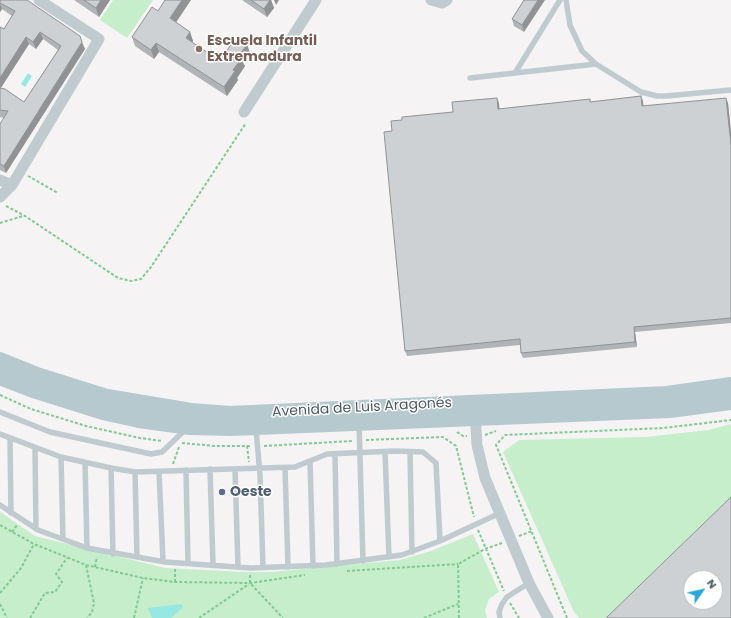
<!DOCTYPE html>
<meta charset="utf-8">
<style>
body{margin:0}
#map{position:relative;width:731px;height:618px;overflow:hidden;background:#f5f3f3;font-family:Poppins,sans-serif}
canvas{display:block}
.north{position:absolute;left:683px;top:570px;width:40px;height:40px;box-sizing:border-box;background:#fff;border:1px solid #b7bdbf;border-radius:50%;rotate:56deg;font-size:11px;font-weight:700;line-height:16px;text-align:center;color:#4b5b5f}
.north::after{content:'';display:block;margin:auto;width:14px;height:18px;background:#27a8da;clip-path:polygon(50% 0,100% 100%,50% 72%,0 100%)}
</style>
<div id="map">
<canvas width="731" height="618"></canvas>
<div class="north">N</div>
</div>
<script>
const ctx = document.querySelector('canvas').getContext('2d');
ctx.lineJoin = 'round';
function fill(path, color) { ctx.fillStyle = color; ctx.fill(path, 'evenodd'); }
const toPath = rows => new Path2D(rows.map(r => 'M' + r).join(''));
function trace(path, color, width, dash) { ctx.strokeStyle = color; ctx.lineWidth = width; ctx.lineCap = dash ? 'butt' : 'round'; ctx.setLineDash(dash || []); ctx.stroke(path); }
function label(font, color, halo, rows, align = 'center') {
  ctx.font = font + ' Poppins,sans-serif'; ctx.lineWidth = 3; ctx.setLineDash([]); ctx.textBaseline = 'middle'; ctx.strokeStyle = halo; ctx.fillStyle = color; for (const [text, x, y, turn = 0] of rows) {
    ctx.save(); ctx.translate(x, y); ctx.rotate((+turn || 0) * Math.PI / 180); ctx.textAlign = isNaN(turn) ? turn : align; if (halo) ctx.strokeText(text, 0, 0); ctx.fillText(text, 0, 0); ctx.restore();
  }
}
const green = toPath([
 [113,0,153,0,127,38,100,20],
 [731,424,731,618,579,618,574,612,503,452,519,440,646,437,709,430],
 [691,578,715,578,715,602,691,602],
 [0,512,35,536,165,568,245,572,270,572,400,560,431,551,473,534,499,592,489,599,485,610,487,618,0,618]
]);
const water = toPath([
 [28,73,32,76,25,87,21,84],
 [181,604,183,607,171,618,152,618,148,608]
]);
const path = toPath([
 [28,176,58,193],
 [6,206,25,216,118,278,131,281,141,279,151,267,246,123],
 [0,223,23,216],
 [0,395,31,409,86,426,140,438,162,441],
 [457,432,463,436,467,436],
 [485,435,496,431],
 [366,440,443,437,456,446,474,517],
 [182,443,215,446,250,446],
 [247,446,249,462],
 [264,446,352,441],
 [173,464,179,447],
 [0,525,34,544,86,565,143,578,175,582,250,583,305,575],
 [478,530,504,591],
 [12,532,17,525],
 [519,536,532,531],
 [86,565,94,603,92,612,87,618],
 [95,567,97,557],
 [347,571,458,564],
 [250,575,250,583,283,618],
 [175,582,175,569],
 [0,593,21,568,34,544],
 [510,603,519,618],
 [0,604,7,618],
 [30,618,45,593,55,592,62,582,56,574,67,558],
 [134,618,143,578],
 [199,618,249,584],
 [424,618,458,604],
 [459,618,458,564,485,549,502,543],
 [567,618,496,445,505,435,663,428,731,420]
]);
const service = toPath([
 [566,0,570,25,582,51,596,64,641,92,657,96,666,96,731,90],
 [515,73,596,64],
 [470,78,515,73,560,0],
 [0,412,50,432,151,454,162,452,186,429],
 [359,423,363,561],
 [256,429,260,475,263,567],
 [0,434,61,457,111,468,135,472,295,467,327,454,395,451,423,452,436,463,440,541],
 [10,439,11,513],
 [35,448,36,529],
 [385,452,389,557],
 [410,452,412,552],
 [335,454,337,564],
 [61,457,63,539],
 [310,461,313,566],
 [85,463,87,548],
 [111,468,113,554],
 [285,468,288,567],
 [210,469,213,565],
 [235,469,238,567],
 [186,470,188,563],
 [135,472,137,557],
 [159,472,163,561],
 [0,505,38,530,87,548,165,562,251,568,326,565,402,555,440,541,498,514],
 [500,618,499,612,502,604,507,597,529,583]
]);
const minor = toPath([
 [431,0,442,3,447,0],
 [244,112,316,0],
 [0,180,12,185],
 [0,197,12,185,99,39,39,0],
 [475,412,477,445,485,478,529,583,548,618]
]);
const primary = toPath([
 [0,361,37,376,107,398,191,412,230,415,667,395,731,386],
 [0,376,33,389,103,411,139,419,190,426,232,427,670,409,731,401]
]);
const wall = toPath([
 [0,0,85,49,6,173,0,170,0,124,4,118,0,117,0,27,4,29,12,16,2,9,0,12],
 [43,39,58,50,24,102,1,88,29,44,36,49],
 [74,0,110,0,99,17],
 [242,0,271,0,274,8,267,17],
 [524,0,524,32,514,26,512,19],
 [158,11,190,32,193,41,192,42,220,61,250,53,243,63,245,66,237,78,238,80,227,96,159,52,154,59,135,46,132,37],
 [590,99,591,102,643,101,643,106,728,103,731,132,731,323,635,332,637,347,523,358,521,353,520,345,407,356,405,351,392,131,402,120,453,112,499,103,499,109]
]);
const shadedWall = toPath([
 [101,0,110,0,99,17,96,8],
 [182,0,191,0,173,27,170,18],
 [270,0,271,0,274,8,267,17,264,9],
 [274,0,279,0,276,5],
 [538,0,545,0,524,32,522,25],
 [0,4,2,9,0,12],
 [40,32,43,39,36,49,33,42],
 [190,32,193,41,189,47,186,38],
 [26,37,29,44,0,89,0,78],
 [82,42,85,49,6,173,4,166],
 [156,43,159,52,154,59,151,50],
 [247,44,250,53,243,63,245,66,237,78,238,80,227,96,224,87,233,70,239,56],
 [641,96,643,101,644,111,642,106],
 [497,98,499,103,500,114,498,109],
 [726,98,728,103,731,132,731,145],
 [634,327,635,332,637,347,635,342]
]);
const building = toPath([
 [0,0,27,0,80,36,82,42,4,166,0,164,0,124,8,111,0,110,0,88,5,89,24,102,61,46,40,32,33,42,26,37,0,78,0,27,4,29,15,11,0,3,0,0],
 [84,0,101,0,96,8,84,0],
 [165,0,182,0,170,18,190,32,186,38,220,61,236,37,247,44,239,56,242,58,233,70,235,71,224,87,156,43,151,50,132,37,152,7,158,11,165,0],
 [251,0,270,0,264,9,251,0],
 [524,0,538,0,522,25,512,19,524,0],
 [641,96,642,106,726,98,731,145,731,318,634,327,635,342,521,353,520,339,405,351,384,132,392,131,391,121,402,120,402,117,453,112,452,102,497,98,498,109,590,99,590,102,641,96],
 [731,497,731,618,606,618,731,497],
 [691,578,715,578,715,602,691,602,691,578]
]);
const markers = [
 [199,49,4,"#8d6e63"],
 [222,492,4,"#5c6f8a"]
];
const educationNames = [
 ["Escuela Infantil",207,41],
 ["Extremadura",207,57]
];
const streetNames = [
 ["Avenida de Luis Aragonés",362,408,-3]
];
const serviceNames = [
 ["Oeste",230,492]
];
fill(green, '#c6eeca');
fill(water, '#96e8e2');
trace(path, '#7fca90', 2, [3, 2]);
trace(service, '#bfcbce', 5.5);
trace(minor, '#bfcbce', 11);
trace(primary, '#b5c9cf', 18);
fill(wall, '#b0b4b6');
fill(shadedWall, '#909294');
fill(building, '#cdd1d4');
trace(building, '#909294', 1);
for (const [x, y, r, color] of markers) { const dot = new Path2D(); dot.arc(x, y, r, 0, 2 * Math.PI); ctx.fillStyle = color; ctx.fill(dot); trace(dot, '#fff', 1.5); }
label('bold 14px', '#785e54', '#fff', educationNames, 'left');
label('14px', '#4b5b5f', '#fff', streetNames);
label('bold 14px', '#4e5e75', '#fff', serviceNames, 'left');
</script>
